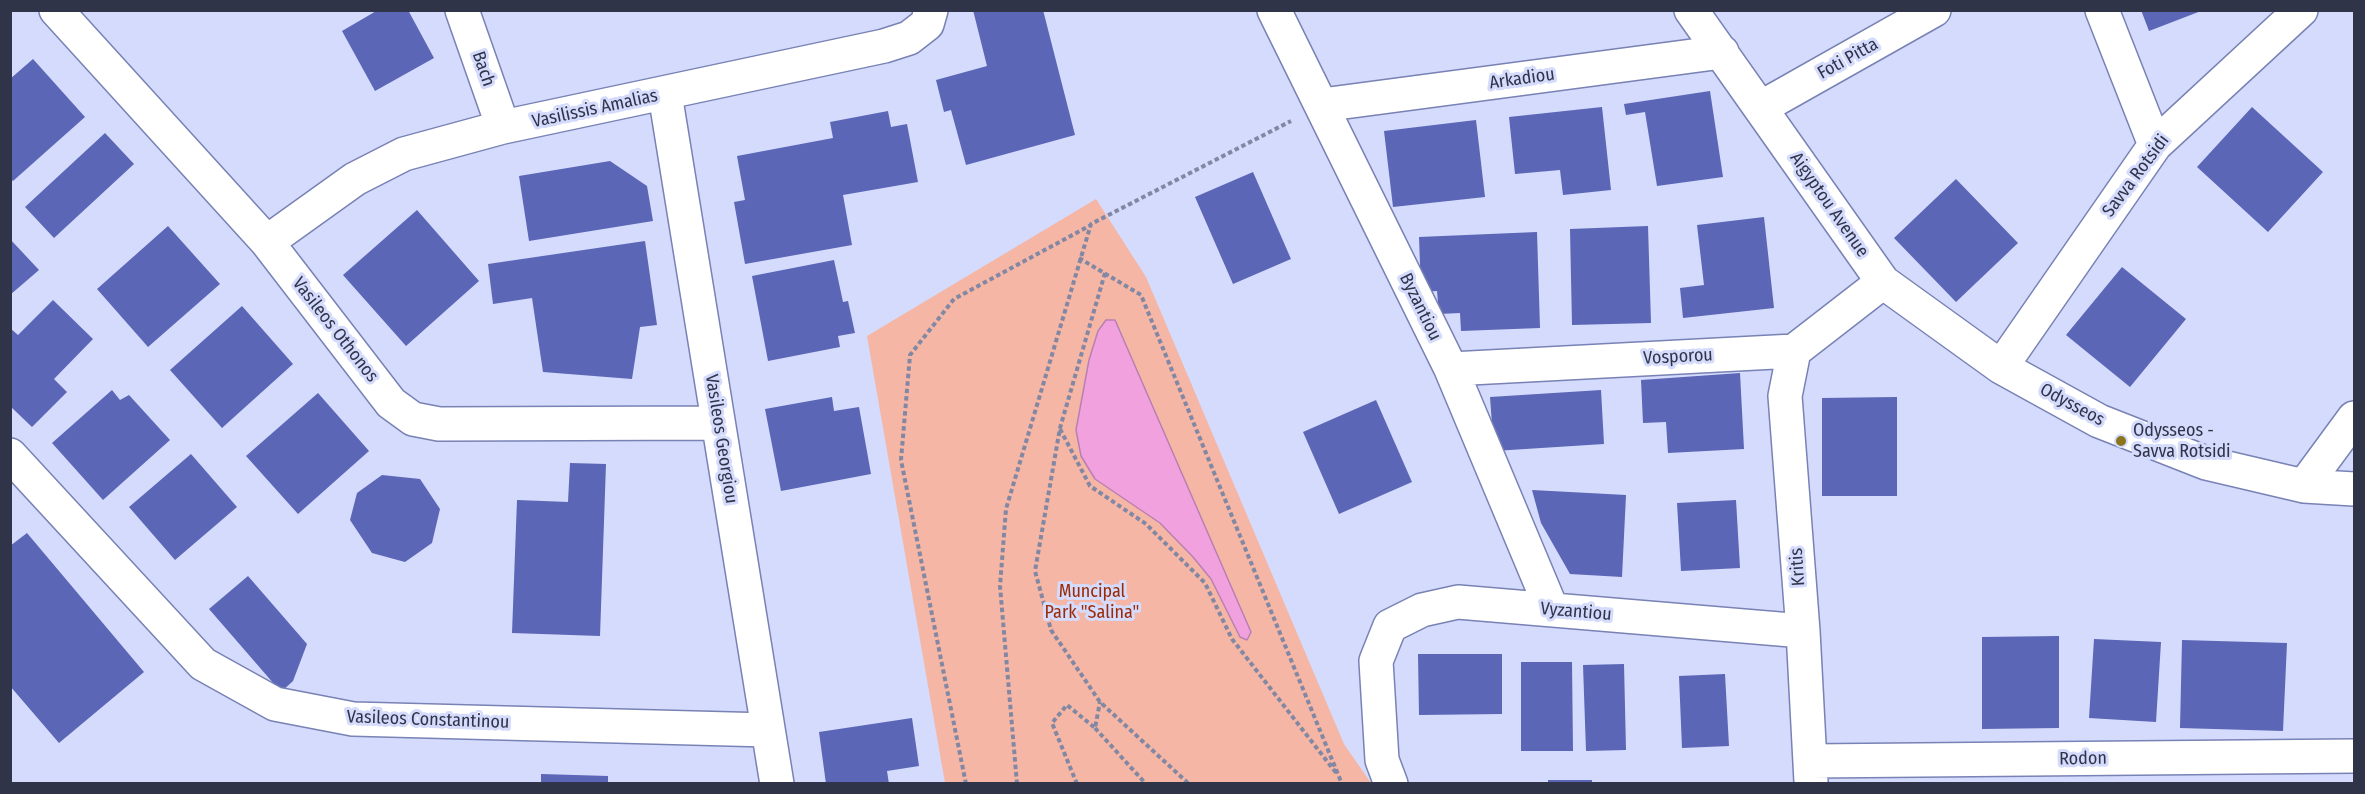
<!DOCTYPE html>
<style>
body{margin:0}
#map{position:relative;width:2365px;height:794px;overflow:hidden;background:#d4dbfc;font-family:"Fira Sans Condensed",sans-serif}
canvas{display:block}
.frame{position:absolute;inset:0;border:12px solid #303449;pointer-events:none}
</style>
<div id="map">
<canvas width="2365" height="794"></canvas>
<div class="frame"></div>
</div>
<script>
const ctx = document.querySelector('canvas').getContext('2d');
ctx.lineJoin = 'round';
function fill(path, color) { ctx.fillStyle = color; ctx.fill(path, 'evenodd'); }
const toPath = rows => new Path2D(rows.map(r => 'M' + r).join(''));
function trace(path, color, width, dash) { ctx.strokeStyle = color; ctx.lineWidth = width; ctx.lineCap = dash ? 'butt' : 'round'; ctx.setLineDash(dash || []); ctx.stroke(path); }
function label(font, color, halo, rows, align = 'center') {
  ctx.font = font + ' "Fira Sans Condensed",sans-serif'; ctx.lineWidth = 6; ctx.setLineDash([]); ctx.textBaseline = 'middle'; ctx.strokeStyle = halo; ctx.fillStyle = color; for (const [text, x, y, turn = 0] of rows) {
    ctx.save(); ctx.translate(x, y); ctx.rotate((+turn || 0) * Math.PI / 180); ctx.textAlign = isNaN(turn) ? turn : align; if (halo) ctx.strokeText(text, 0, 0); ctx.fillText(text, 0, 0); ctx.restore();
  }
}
const green = toPath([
 [1096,199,1146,277,1344,744,1371,783,945,783,867,336]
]);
const water = toPath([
 [1106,320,1115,320,1251,632,1247,640,1240,637,1211,579,1193,557,1160,523,1095,479,1081,456,1076,430,1089,360,1098,331,1106,320]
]);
const building = toPath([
 [378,10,408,10,434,58,375,91,342,31],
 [973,10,1043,10,1075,135,966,165,951,110,944,112,936,80,987,66],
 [2141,10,2201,10,2201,11,2149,31],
 [33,59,85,117,13,181,10,178,10,79],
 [1710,91,1723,177,1657,186,1645,112,1626,115,1624,104],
 [1602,107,1611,190,1563,195,1560,170,1515,174,1509,117],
 [2252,107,2323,172,2268,232,2197,167],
 [888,111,891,127,907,124,918,182,843,195,852,245,745,264,734,202,745,200,737,156,833,138,830,122],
 [1476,120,1485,197,1393,207,1384,131],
 [105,133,134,164,54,238,25,207],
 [610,161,647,186,653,221,529,241,519,176],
 [1253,172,1291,259,1233,284,1195,197],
 [1956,179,2018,243,1956,302,1894,238],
 [417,210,479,281,406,346,343,275],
 [1764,217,1774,308,1683,318,1680,288,1704,285,1697,225],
 [168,226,220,284,148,347,97,289],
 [1648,226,1651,323,1572,325,1570,229],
 [1537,232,1540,328,1461,331,1460,313,1439,314,1437,291,1421,292,1419,237],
 [10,239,39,270,10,295],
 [645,241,657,325,640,327,632,379,543,372,532,298,493,304,488,264],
 [834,260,843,302,848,301,855,333,838,336,840,347,768,361,752,276],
 [2122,267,2186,319,2130,387,2066,335],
 [53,300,93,339,54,379,67,392,32,427,10,406,10,328,18,335],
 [242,306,293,364,222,428,170,370],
 [1740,373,1744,449,1668,453,1666,422,1643,423,1641,380],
 [112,390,120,400,129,395,170,440,103,500,52,443],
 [1601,390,1604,444,1494,451,1490,397],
 [318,393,369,451,298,514,246,456],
 [832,397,834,411,859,407,871,474,781,491,765,409],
 [1897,397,1897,496,1822,496,1822,398],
 [1376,400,1412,482,1339,514,1303,432],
 [191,454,237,507,175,560,129,507],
 [570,463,606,464,600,636,512,633,517,500,568,502],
 [382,475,420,479,440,509,432,543,405,562,372,553,350,520,357,493],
 [1532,490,1626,495,1622,577,1570,574,1541,523],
 [1736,500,1740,568,1681,571,1677,503],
 [27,533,144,672,59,743,10,686,10,546],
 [248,576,307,644,293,681,281,692,209,609],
 [2059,636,2059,728,1982,729,1982,637],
 [2094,639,2161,642,2156,722,2089,718],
 [2182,640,2287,643,2283,731,2180,728],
 [1418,654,1502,654,1502,714,1419,715],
 [1521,662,1572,662,1573,751,1521,751],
 [1624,664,1626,750,1586,751,1583,665],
 [1725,674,1729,746,1682,748,1679,676],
 [912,718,919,766,887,771,889,784,826,784,819,732],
 [541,774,608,776,608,784,541,784],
 [1548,780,1592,780,1592,784,1548,784]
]);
const path = toPath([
 [1079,258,1141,295,1342,784],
 [1105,273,1060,428,1035,571,1051,630,1100,702,1189,784],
 [1060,429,1090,486,1146,524,1205,583,1232,639,1337,774],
 [1095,728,1146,784],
 [966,784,901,460,910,355,954,299,1091,225],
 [1017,784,1000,586,1006,509,1091,224,1291,121],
 [1077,784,1052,723,1067,705,1095,728,1100,702]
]);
const minor = toPath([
 [56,10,267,242,391,403,413,419,439,424,718,423],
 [462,10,503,127],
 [1274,10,1451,369,1552,610],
 [1691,10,1883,282,2001,367,2099,421,2206,463,2304,486,2354,489],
 [2102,10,2155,145],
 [665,94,777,784],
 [1322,105,1722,52],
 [1762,107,1934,10],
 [267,242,355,179,404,154,503,127,884,46,909,38,927,24,931,10],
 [1794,351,1785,396,1803,631,1811,782],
 [2001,367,2155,145,2301,10],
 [1451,369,1794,351,1883,282],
 [10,455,203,664,275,704,353,719,768,730],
 [2304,486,2354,418],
 [1811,761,2354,756],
 [1391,784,1382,760,1376,661,1390,626,1422,610,1458,602,1803,631]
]);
const markers = [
 [2121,441,6,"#8b761b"]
];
const streetNames = [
 ["Foti Pitta",1848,59,-29],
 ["Bach",483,69,71],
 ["Arkadiou",1522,79,-8],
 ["Vasilissis Amalias",595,109,-12],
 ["Savva Rotsidi",2136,176,-53],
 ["Aigyptou Avenue",1829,205,55],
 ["Byzantiou",1420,307,64],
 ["Vasileos Othonos",335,330,52],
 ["Vosporou",1678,357,-3],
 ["Odysseos",2072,405,28],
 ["Vasileos Georgiou",721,439,81],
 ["Kritis",1798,567,-94],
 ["Vyzantiou",1576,612,5],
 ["Vasileos Constantinou",428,720,2],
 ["Rodon",2083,759,-1]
];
const poiNames = [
 ["Odysseos -",2133,431],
 ["Savva Rotsidi",2133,452]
];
const parkNames = [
 ["Muncipal",1092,592],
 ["Park \"Salina\"",1092,613]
];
fill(green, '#f5b6a5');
fill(water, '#f2a1df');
trace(water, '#b880b2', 1.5);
fill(building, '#5b66b6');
trace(minor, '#7882b4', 36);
trace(path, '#8288a3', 4, [4.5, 3]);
trace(minor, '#fff', 33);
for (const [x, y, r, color] of markers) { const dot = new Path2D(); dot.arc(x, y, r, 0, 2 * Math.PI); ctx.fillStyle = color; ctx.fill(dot); trace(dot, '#d4dbfc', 2); }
label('18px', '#303449', '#d4dbfc', streetNames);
label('18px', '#303449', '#d4dbfc', poiNames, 'left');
label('18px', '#9b2a06', '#d4dbfc', parkNames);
</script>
